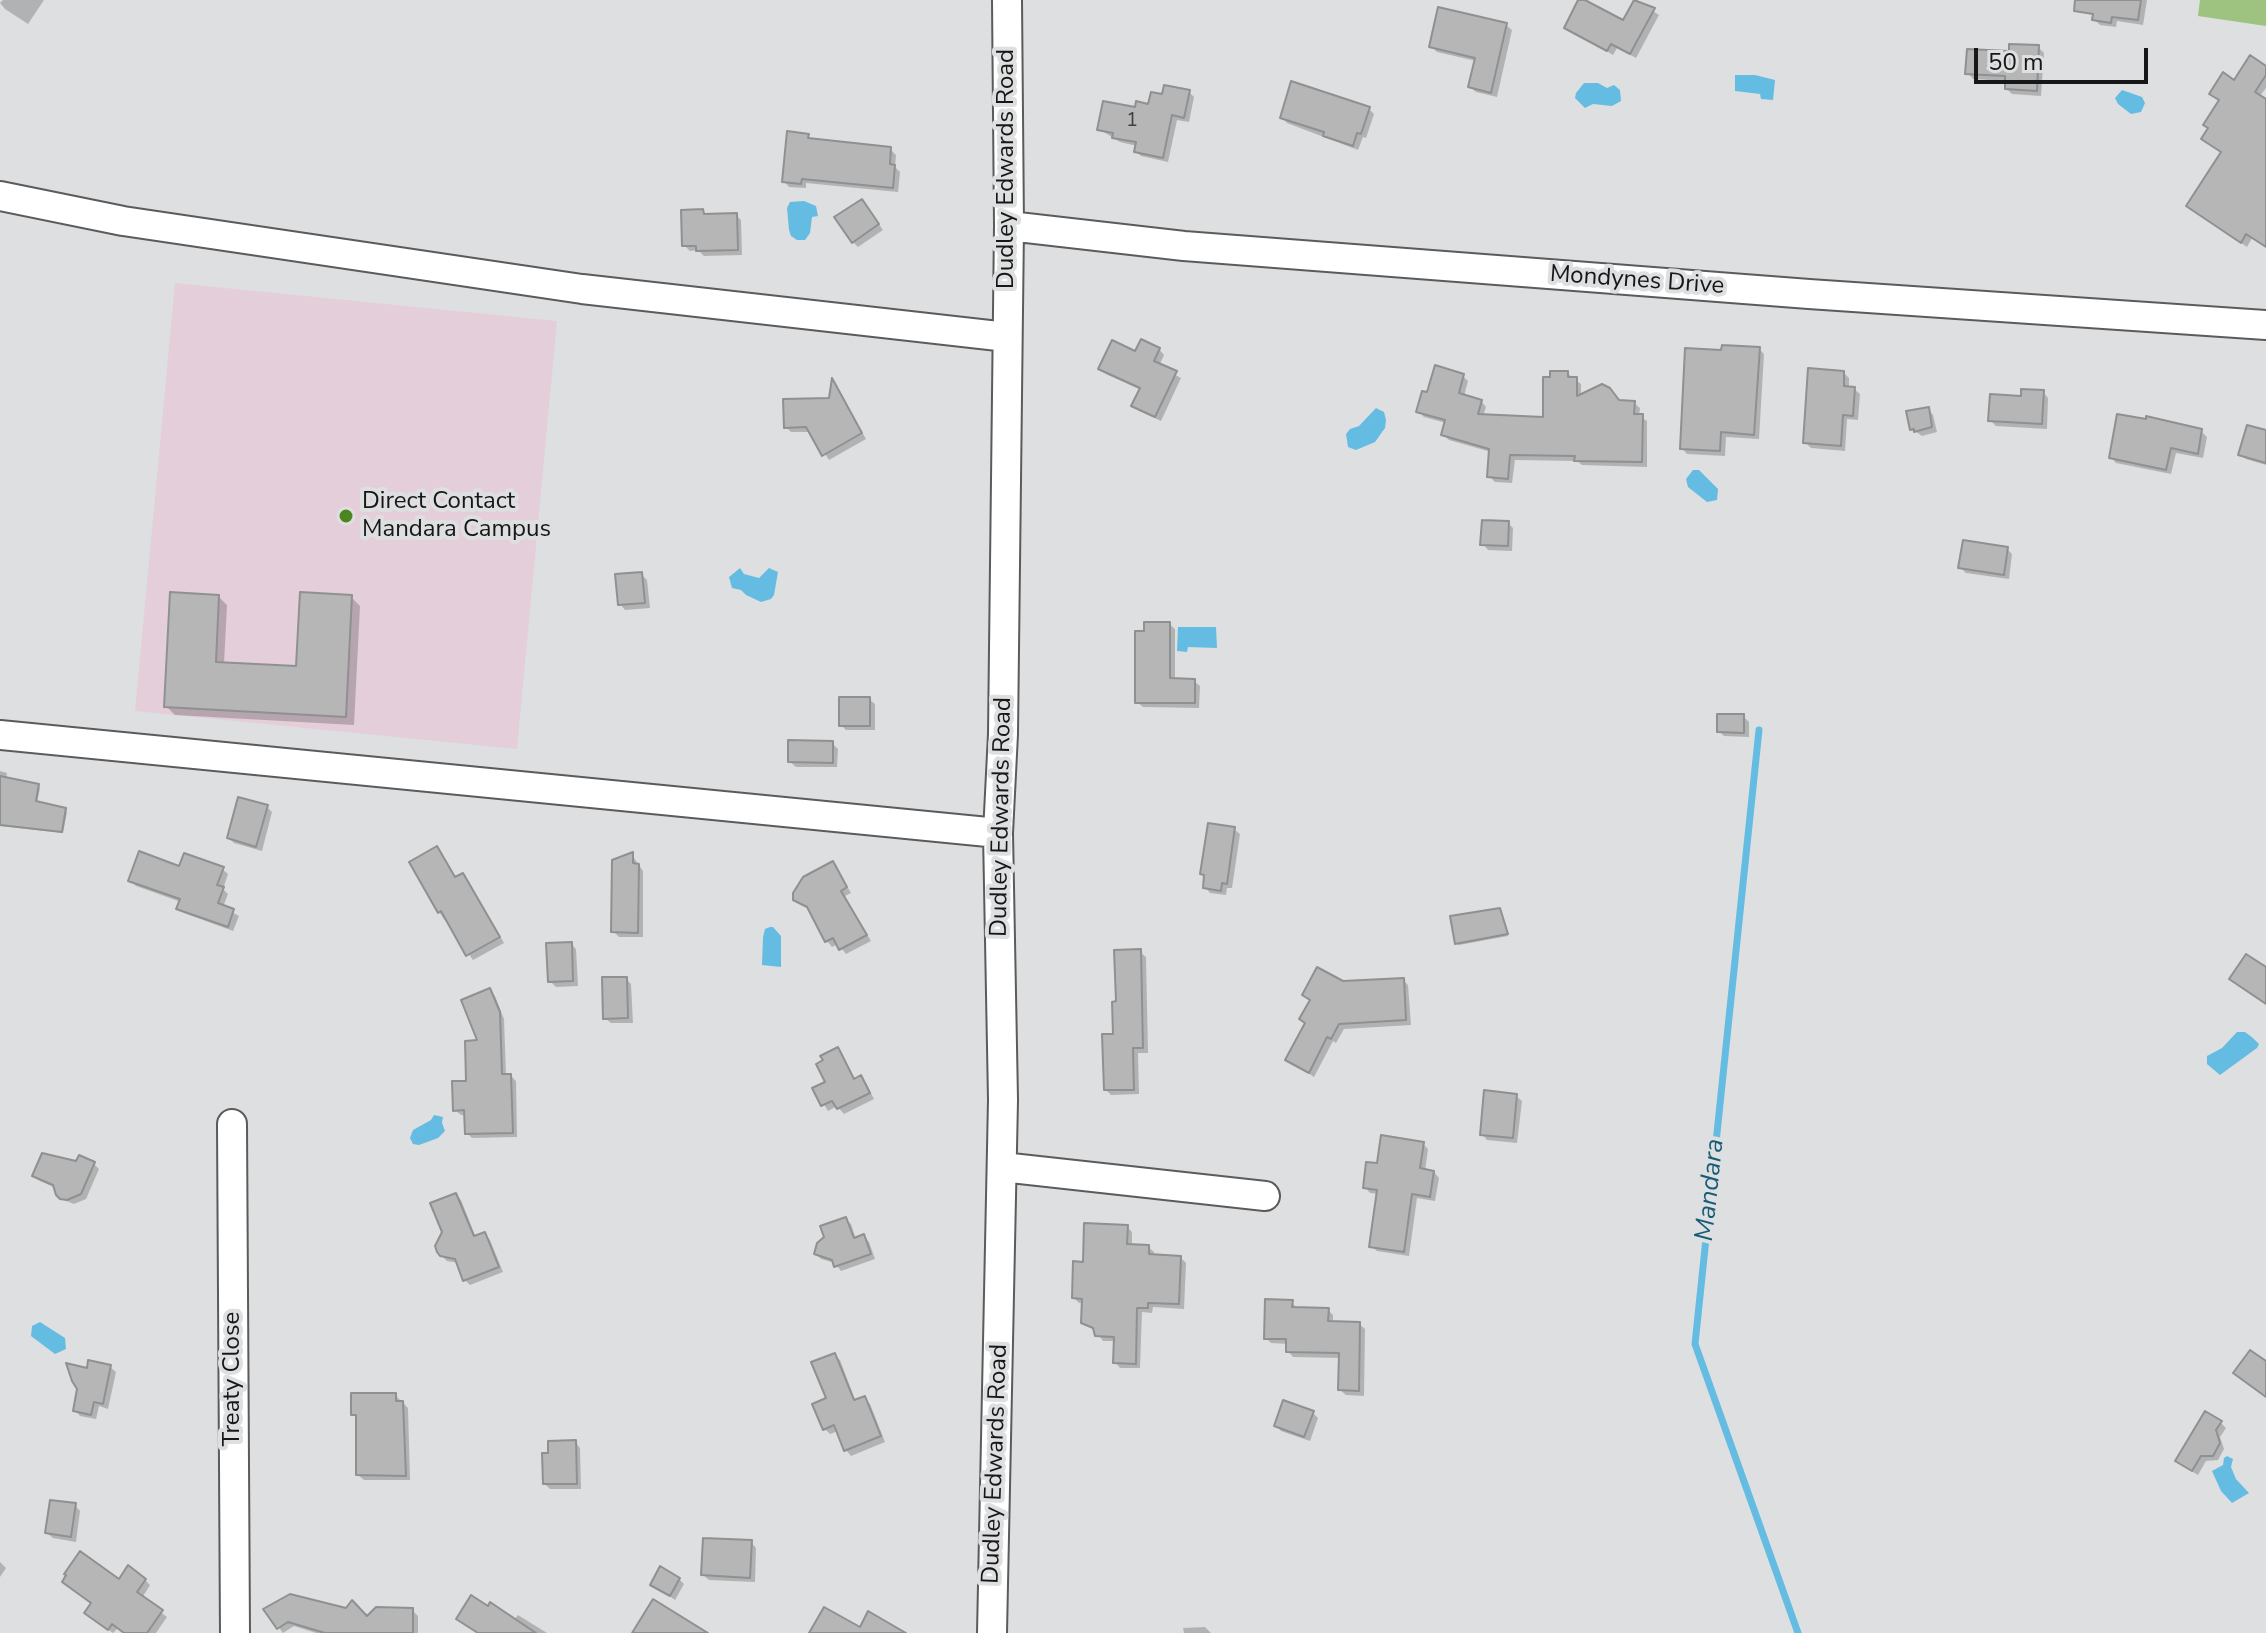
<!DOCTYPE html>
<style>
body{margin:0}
#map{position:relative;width:2266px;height:1633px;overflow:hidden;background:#dedfe0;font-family:"Nunito Sans",sans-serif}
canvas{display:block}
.scale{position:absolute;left:1974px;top:48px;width:174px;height:36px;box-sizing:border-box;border:4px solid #171718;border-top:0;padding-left:10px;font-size:24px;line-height:28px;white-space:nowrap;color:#171718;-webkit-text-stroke:6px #dedfe0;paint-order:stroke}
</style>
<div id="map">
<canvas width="2266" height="1633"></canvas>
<div class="scale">50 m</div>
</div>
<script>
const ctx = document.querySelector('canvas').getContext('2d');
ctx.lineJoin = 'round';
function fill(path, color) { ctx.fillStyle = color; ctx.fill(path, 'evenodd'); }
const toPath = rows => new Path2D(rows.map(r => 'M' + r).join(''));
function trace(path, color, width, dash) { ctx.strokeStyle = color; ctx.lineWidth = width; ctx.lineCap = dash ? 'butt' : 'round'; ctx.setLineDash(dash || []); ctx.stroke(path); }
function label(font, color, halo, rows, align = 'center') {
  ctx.font = font + ' "Nunito Sans",sans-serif'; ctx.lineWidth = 8; ctx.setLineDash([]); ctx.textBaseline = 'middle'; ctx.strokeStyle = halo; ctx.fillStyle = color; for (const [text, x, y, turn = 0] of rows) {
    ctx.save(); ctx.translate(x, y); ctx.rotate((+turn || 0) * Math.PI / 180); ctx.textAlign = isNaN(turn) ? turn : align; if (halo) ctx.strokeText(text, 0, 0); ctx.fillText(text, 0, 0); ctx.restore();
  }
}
const education = toPath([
 [175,283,557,321,517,749,135,711]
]);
const green = toPath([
 [2200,0,2266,0,2266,26,2198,16]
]);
const water = toPath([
 [1735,75,1755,75,1775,80,1773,100,1761,99,1760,94,1735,91],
 [1584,83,1598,83,1607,88,1614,85,1620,90,1621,101,1612,106,1593,104,1585,108,1575,98,1576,93],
 [2122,90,2142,97,2145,103,2141,112,2131,114,2118,104,2115,98],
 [804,201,816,206,818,216,812,217,810,233,805,240,797,240,791,236,789,230,787,208,790,202],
 [1376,408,1384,412,1386,420,1385,428,1375,442,1356,450,1348,447,1346,434,1350,429,1359,426],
 [1693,470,1699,470,1718,489,1717,500,1707,502,1688,487,1686,479],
 [740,568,744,574,759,578,769,568,778,572,774,595,771,599,761,602,746,595,741,590,732,588,729,577],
 [1178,627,1216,627,1217,648,1188,647,1187,652,1177,651],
 [770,927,773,927,781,936,781,967,762,965,763,937,765,929],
 [2237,1032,2245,1032,2253,1038,2259,1044,2257,1048,2220,1075,2207,1064,2207,1056,2222,1048],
 [434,1115,443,1117,442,1123,445,1131,438,1138,419,1145,413,1144,410,1138,413,1130,431,1120],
 [40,1322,65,1338,66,1349,55,1354,31,1336,32,1326],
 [2227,1456,2233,1459,2231,1467,2236,1479,2249,1493,2232,1503,2221,1491,2212,1471,2223,1465,2224,1458]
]);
const shadow = toPath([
 [3,0,44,0,28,24,5,9,0,3],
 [1581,0,1624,23,1636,0,1659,15,1636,58,1617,48,1613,55,1566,27],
 [2086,0,2154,0,2147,0,2143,25,2117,21,2116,27,2100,25,2094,19,2095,16,2085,10],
 [1506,25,1512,30,1497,97,1476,92,1470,87,1476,61,1437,52,1431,46],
 [2038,47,2044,53,2041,96,2012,94,2007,89,2007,81,1973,79,1968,73,2010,53],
 [2266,68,2266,88,2259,97,2266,102,2266,247,2252,238,2247,247,2188,206,2223,153,2203,139,2221,101,2212,94],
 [1189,92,1194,97,1189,122,1177,120,1168,162,1141,156,1136,151,1137,146,1120,142,1099,129,1137,109,1150,106,1164,96],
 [1368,108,1374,114,1366,138,1363,137,1358,150,1287,123,1282,117],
 [808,136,813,140,890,149,896,155,895,167,900,172,898,192,806,183,806,188,789,187,784,181],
 [867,207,883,230,858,247,853,242],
 [703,211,707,216,736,215,741,220,742,255,704,256,698,250,690,251,684,245],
 [1159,349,1164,355,1159,366,1181,378,1161,421,1139,411,1134,406,1141,390,1106,374,1101,368,1136,353],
 [1759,349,1764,354,1759,439,1726,437,1725,456,1687,454,1682,448],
 [1567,373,1581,384,1581,396,1634,403,1640,408,1639,416,1647,421,1647,467,1582,465,1577,461,1515,460,1512,483,1495,482,1489,476,1491,452,1449,440,1443,434,1446,423,1424,417,1418,411,1428,395,1463,376,1468,381,1464,396,1481,401,1486,407,1483,416,1545,419],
 [1844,373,1849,378,1849,388,1854,389,1860,394,1858,420,1847,419,1845,451,1811,448,1805,442],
 [833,383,866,439,829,460,811,432,791,432,786,427,831,400],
 [2043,392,2048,398,2047,429,1996,426,1990,420,2023,398],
 [1928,409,1933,415,1937,432,1922,436,1912,429],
 [2201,431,2207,437,2203,458,2176,453,2171,474,2116,463,2111,457],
 [2266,433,2266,465,2246,459,2241,454],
 [1508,523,1513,528,1512,551,1488,550,1483,544],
 [2007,549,2012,554,2009,579,1966,573,1961,568],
 [641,574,647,580,650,608,625,610,620,604],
 [218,596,227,605,224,664,298,668,351,597,360,606,354,725,175,715,166,706],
 [1169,624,1175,629,1175,680,1194,681,1200,686,1199,708,1143,707,1137,702],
 [869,699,875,704,875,730,846,730,841,725],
 [1743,716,1749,722,1749,737,1724,736,1719,731],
 [832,743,838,749,837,767,796,767,790,762],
 [0,771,7,773,6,779,38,786,40,788,37,803,65,810,67,812,63,833,0,826],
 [267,807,272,812,262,851,234,843,229,838],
 [1234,829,1240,834,1232,888,1227,888,1226,895,1210,893,1205,887],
 [437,849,456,879,463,875,468,880,504,943,473,960,439,912],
 [632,855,643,871,643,937,619,937,613,931],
 [833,863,851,893,845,896,871,941,846,954,838,944,832,947,827,941,811,910,795,899],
 [180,868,222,869,228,874,223,889,228,894,223,907,239,916,233,931,184,913,179,908,181,902,136,886,130,880],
 [1499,910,1508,936,1459,945,1457,943],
 [571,944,576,949,578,986,556,987,550,981],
 [1140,952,1146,957,1148,1053,1138,1053,1139,1094,1111,1095,1106,1090,1118,1003],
 [626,979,631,984,633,1023,611,1023,605,1018],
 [1403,980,1408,985,1411,1025,1344,1029,1336,1043,1333,1041,1314,1077,1288,1060,1307,1024,1311,1001,1305,995,1342,983],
 [490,990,495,996,504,1019,506,1076,511,1076,516,1081,517,1137,472,1138,467,1133,467,1115,461,1115,455,1110,468,1083,480,1042],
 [838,1049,856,1081,861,1078,866,1083,874,1099,844,1114,837,1106,828,1111,815,1089,828,1083],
 [1516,1096,1522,1101,1517,1143,1487,1140,1482,1134],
 [1423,1144,1428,1149,1425,1171,1434,1172,1439,1178,1435,1201,1417,1198,1409,1256,1377,1251,1371,1246,1379,1194,1370,1193,1365,1187,1378,1165],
 [77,1163,94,1164,99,1169,86,1199,74,1204,64,1200,56,1188,40,1181,35,1176],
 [456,1195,461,1200,476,1238,485,1234,490,1240,503,1272,470,1285,465,1280,459,1263,447,1261,441,1255],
 [845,1219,851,1224,856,1239,864,1237,869,1242,875,1259,841,1271,835,1263,821,1259,816,1254],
 [1127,1227,1132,1232,1132,1246,1148,1247,1154,1252,1153,1257,1181,1258,1186,1263,1184,1309,1153,1307,1152,1313,1142,1312,1140,1368,1120,1368,1115,1362,1116,1341,1103,1341,1096,1331,1083,1322,1084,1303,1079,1303,1074,1298,1085,1264],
 [1292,1302,1297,1309,1328,1310,1333,1315,1333,1323,1359,1324,1365,1329,1364,1396,1346,1395,1340,1390,1341,1358,1293,1357,1288,1351,1288,1344,1271,1343,1266,1338],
 [834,1355,840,1360,856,1402,864,1398,870,1404,885,1442,851,1456,846,1450,838,1431,830,1434,824,1428],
 [110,1367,116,1372,108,1409,99,1406,96,1419,80,1416,75,1410,88,1370],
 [395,1395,408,1408,410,1480,364,1480,358,1475,358,1419,353,1414],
 [1313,1413,1318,1418,1310,1441,1281,1431,1276,1425],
 [2220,1422,2226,1428,2220,1437,2224,1449,2218,1460,2206,1461,2198,1475,2183,1466,2177,1461],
 [575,1442,580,1448,581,1489,550,1489,545,1484],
 [75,1505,80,1511,76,1542,53,1538,47,1533],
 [751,1542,756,1548,755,1582,709,1580,703,1575],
 [0,1562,6,1568,0,1577],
 [679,1579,684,1584,675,1600,653,1584],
 [145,1580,150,1585,142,1598,167,1617,156,1633,125,1633,118,1628,113,1633,92,1618,119,1582],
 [266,1610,367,1619,412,1610,418,1616,418,1633,316,1633,294,1626,283,1633],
 [518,1615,547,1633,478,1633,464,1624,514,1620],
 [1205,1627,1211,1633,1184,1633,1183,1628]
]);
const stream = toPath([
 [1759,730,1695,1344,1798,1633]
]);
const building = toPath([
 [1578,0,1585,0,1623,20,1634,0,1655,8,1630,54,1611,44,1607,51,1564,28,1578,0],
 [2075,0,2141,0,2138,20,2112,17,2111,23,2092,20,2093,14,2074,11,2075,0],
 [1438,7,1507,23,1491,93,1468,87,1475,58,1429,47,1438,7],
 [2009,44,2039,45,2037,91,2005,89,2005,76,1965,74,1967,49,2009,51,2009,44],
 [2250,55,2266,66,2266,75,2255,92,2266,99,2266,247,2246,234,2241,243,2186,206,2221,152,2201,139,2208,128,2203,125,2219,100,2209,94,2223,72,2234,80,2250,55],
 [1291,81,1370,107,1361,134,1357,133,1353,146,1323,136,1324,132,1280,118,1291,81],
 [1164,85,1190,90,1184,118,1172,115,1163,158,1134,152,1136,142,1112,138,1113,133,1097,130,1103,101,1135,107,1136,101,1148,104,1151,92,1162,94,1164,85],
 [787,131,809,134,808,138,891,147,890,164,895,165,893,188,802,179,801,184,782,182,787,131],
 [862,199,879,224,852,243,834,217,862,199],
 [703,209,704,214,737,213,738,250,696,251,696,246,682,246,681,210,703,209],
 [1141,339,1160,348,1154,361,1177,371,1155,417,1131,406,1140,388,1098,369,1112,340,1135,351,1141,339],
 [1722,345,1760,347,1754,435,1721,432,1720,451,1680,449,1685,348,1721,350,1722,345],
 [1435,365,1464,374,1459,393,1482,400,1478,414,1543,417,1543,377,1550,377,1550,371,1568,371,1568,377,1577,377,1577,396,1602,384,1610,388,1619,400,1635,401,1634,414,1643,414,1642,462,1574,461,1575,456,1510,455,1508,479,1487,477,1489,449,1441,435,1445,420,1416,412,1422,391,1427,392,1435,365],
 [1808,368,1844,371,1844,386,1855,387,1853,416,1843,415,1841,446,1803,443,1808,368],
 [832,378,862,433,822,456,806,427,784,428,783,399,829,398,832,378],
 [2021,389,2044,390,2042,424,1988,421,1990,394,2021,396,2021,389],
 [1929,407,1932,427,1914,432,1914,429,1910,430,1906,411,1929,407],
 [2117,414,2146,419,2146,416,2202,429,2198,454,2171,448,2166,470,2109,458,2117,414],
 [2247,425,2266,430,2266,463,2238,455,2247,425],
 [1482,520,1509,521,1508,546,1480,545,1482,520],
 [1963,540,2008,547,2004,575,1958,568,1963,540],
 [642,572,645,603,618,605,615,574,642,572],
 [170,592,219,595,216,662,296,666,300,592,352,595,346,717,164,707,170,592],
 [1144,622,1170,622,1170,678,1195,679,1195,703,1135,703,1135,631,1144,631,1144,622],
 [839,697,870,697,870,726,839,726,839,697],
 [1717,714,1744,714,1744,733,1717,732,1717,714],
 [788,740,833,741,833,763,788,762,788,740],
 [0,776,39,784,36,801,66,808,62,832,0,825,0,776],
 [238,797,268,805,256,847,227,838,238,797],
 [1208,823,1235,827,1227,884,1222,883,1221,891,1203,888,1204,875,1200,874,1208,823],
 [437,846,455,877,463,873,500,937,466,956,441,911,438,913,409,862,437,846],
 [139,851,179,866,184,853,224,867,217,885,224,887,218,903,234,909,228,927,176,909,180,899,128,881,139,851],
 [633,852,633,863,639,864,638,933,611,932,612,860,633,852],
 [833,861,847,887,841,891,867,935,839,950,833,938,825,942,807,907,793,900,793,893,803,877,833,861],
 [1500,908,1508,934,1455,944,1450,916,1500,908],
 [572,942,573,981,548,982,546,943,572,942],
 [1141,949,1143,1048,1133,1048,1134,1090,1104,1090,1102,1034,1113,1034,1112,1002,1116,1001,1114,950,1141,949],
 [2246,954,2266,967,2266,1004,2229,979,2246,954],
 [1317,967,1343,981,1404,978,1406,1020,1339,1024,1331,1039,1327,1037,1309,1073,1285,1060,1305,1023,1299,1019,1310,1000,1302,995,1317,967],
 [602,977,627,977,628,1018,603,1019,602,977],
 [490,988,500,1012,502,1074,511,1074,513,1133,465,1134,464,1110,453,1111,452,1081,466,1081,465,1041,477,1040,461,1000,490,988],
 [838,1047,854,1079,861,1075,870,1093,837,1109,832,1101,821,1106,812,1088,825,1082,816,1064,823,1060,820,1056,838,1047],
 [1484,1090,1517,1094,1513,1138,1480,1135,1484,1090],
 [1381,1135,1424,1142,1420,1168,1434,1171,1430,1197,1412,1194,1404,1252,1369,1247,1377,1190,1363,1188,1366,1162,1377,1163,1381,1135],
 [42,1153,76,1161,79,1155,95,1162,81,1194,67,1200,60,1199,56,1195,53,1185,32,1176,42,1153],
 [456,1193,474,1236,485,1232,499,1267,463,1281,455,1259,440,1256,437,1252,435,1246,442,1232,430,1203,456,1193],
 [846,1217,854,1238,864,1234,871,1254,834,1267,832,1260,814,1254,817,1243,824,1237,820,1226,846,1217],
 [1084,1223,1128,1225,1127,1244,1149,1245,1149,1254,1181,1256,1179,1304,1148,1303,1148,1308,1137,1308,1136,1364,1113,1363,1114,1337,1095,1336,1093,1328,1081,1323,1082,1299,1072,1298,1073,1261,1083,1262,1084,1223],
 [1265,1299,1293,1300,1292,1307,1329,1308,1328,1321,1360,1322,1359,1391,1338,1390,1339,1353,1286,1352,1286,1339,1264,1339,1265,1299],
 [2250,1350,2266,1361,2266,1397,2233,1373,2250,1350],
 [835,1353,854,1400,865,1396,881,1436,844,1451,834,1425,823,1430,812,1404,826,1398,811,1362,835,1353],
 [88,1360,111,1365,103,1404,94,1402,91,1415,73,1411,77,1389,72,1381,66,1363,87,1368,88,1360],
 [351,1393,396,1393,396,1401,403,1401,406,1476,356,1475,356,1415,351,1415,351,1393],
 [1283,1400,1314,1411,1304,1437,1274,1426,1283,1400],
 [2205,1411,2222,1421,2216,1430,2220,1443,2213,1456,2201,1456,2192,1471,2175,1461,2205,1411],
 [576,1440,577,1484,543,1484,542,1453,548,1453,548,1441,576,1440],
 [50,1500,76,1503,71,1537,45,1533,50,1500],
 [703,1538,752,1540,750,1578,701,1575,703,1538],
 [80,1551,119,1579,128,1565,146,1579,137,1592,163,1610,147,1633,124,1633,112,1624,108,1630,84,1613,91,1603,62,1582,66,1575,64,1574,80,1551],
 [660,1566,680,1578,670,1596,650,1585,660,1566],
 [290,1594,346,1608,352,1600,367,1616,376,1607,413,1608,413,1633,325,1633,288,1622,277,1629,263,1609,290,1594],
 [471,1595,488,1606,490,1602,536,1633,478,1633,456,1619,471,1595],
 [653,1599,708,1633,632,1633,653,1599],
 [824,1607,860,1627,868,1611,906,1633,809,1633,824,1607]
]);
const minor = toPath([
 [0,196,123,221,582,289,1007,337],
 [1009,226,1184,246,1809,294,2266,325],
 [0,735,998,833],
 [232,1124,235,1633],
 [1002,1167,1265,1196],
 [992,1633,1003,1100,998,833,1003,734,1009,226,1007,0]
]);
const markers = [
 [346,516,8,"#4d8621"]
];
const numberNames = [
 ["1",1132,121]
];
const streetNames = [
 ["Dudley Edwards Road",1007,169,-90],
 ["Mondynes Drive",1637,281,4],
 ["Dudley Edwards Road",1002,817,-89],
 ["Treaty Close",233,1379,-90],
 ["Dudley Edwards Road",996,1464,-88]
];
const poiNames = [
 ["Direct Contact",362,502],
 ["Mandara Campus",362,530]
];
const waterNames = [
 ["Mandara",1711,1190,-84]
];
fill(education, '#e4ceda');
fill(green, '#9ec381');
fill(water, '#65bce3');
fill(shadow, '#0003');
trace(stream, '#65bce3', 7);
fill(building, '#b6b6b7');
trace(building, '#8f9091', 2);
trace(minor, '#5b5b5c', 32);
trace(minor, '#fff', 28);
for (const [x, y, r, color] of markers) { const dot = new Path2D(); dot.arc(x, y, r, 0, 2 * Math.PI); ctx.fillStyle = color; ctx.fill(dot); trace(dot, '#dedfe0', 3); }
label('20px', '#3f3f40', null, numberNames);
label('24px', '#171718', '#dedfe0', streetNames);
label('24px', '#171718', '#dedfe0', poiNames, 'left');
label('italic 26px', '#175c77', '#dedfe0', waterNames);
</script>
